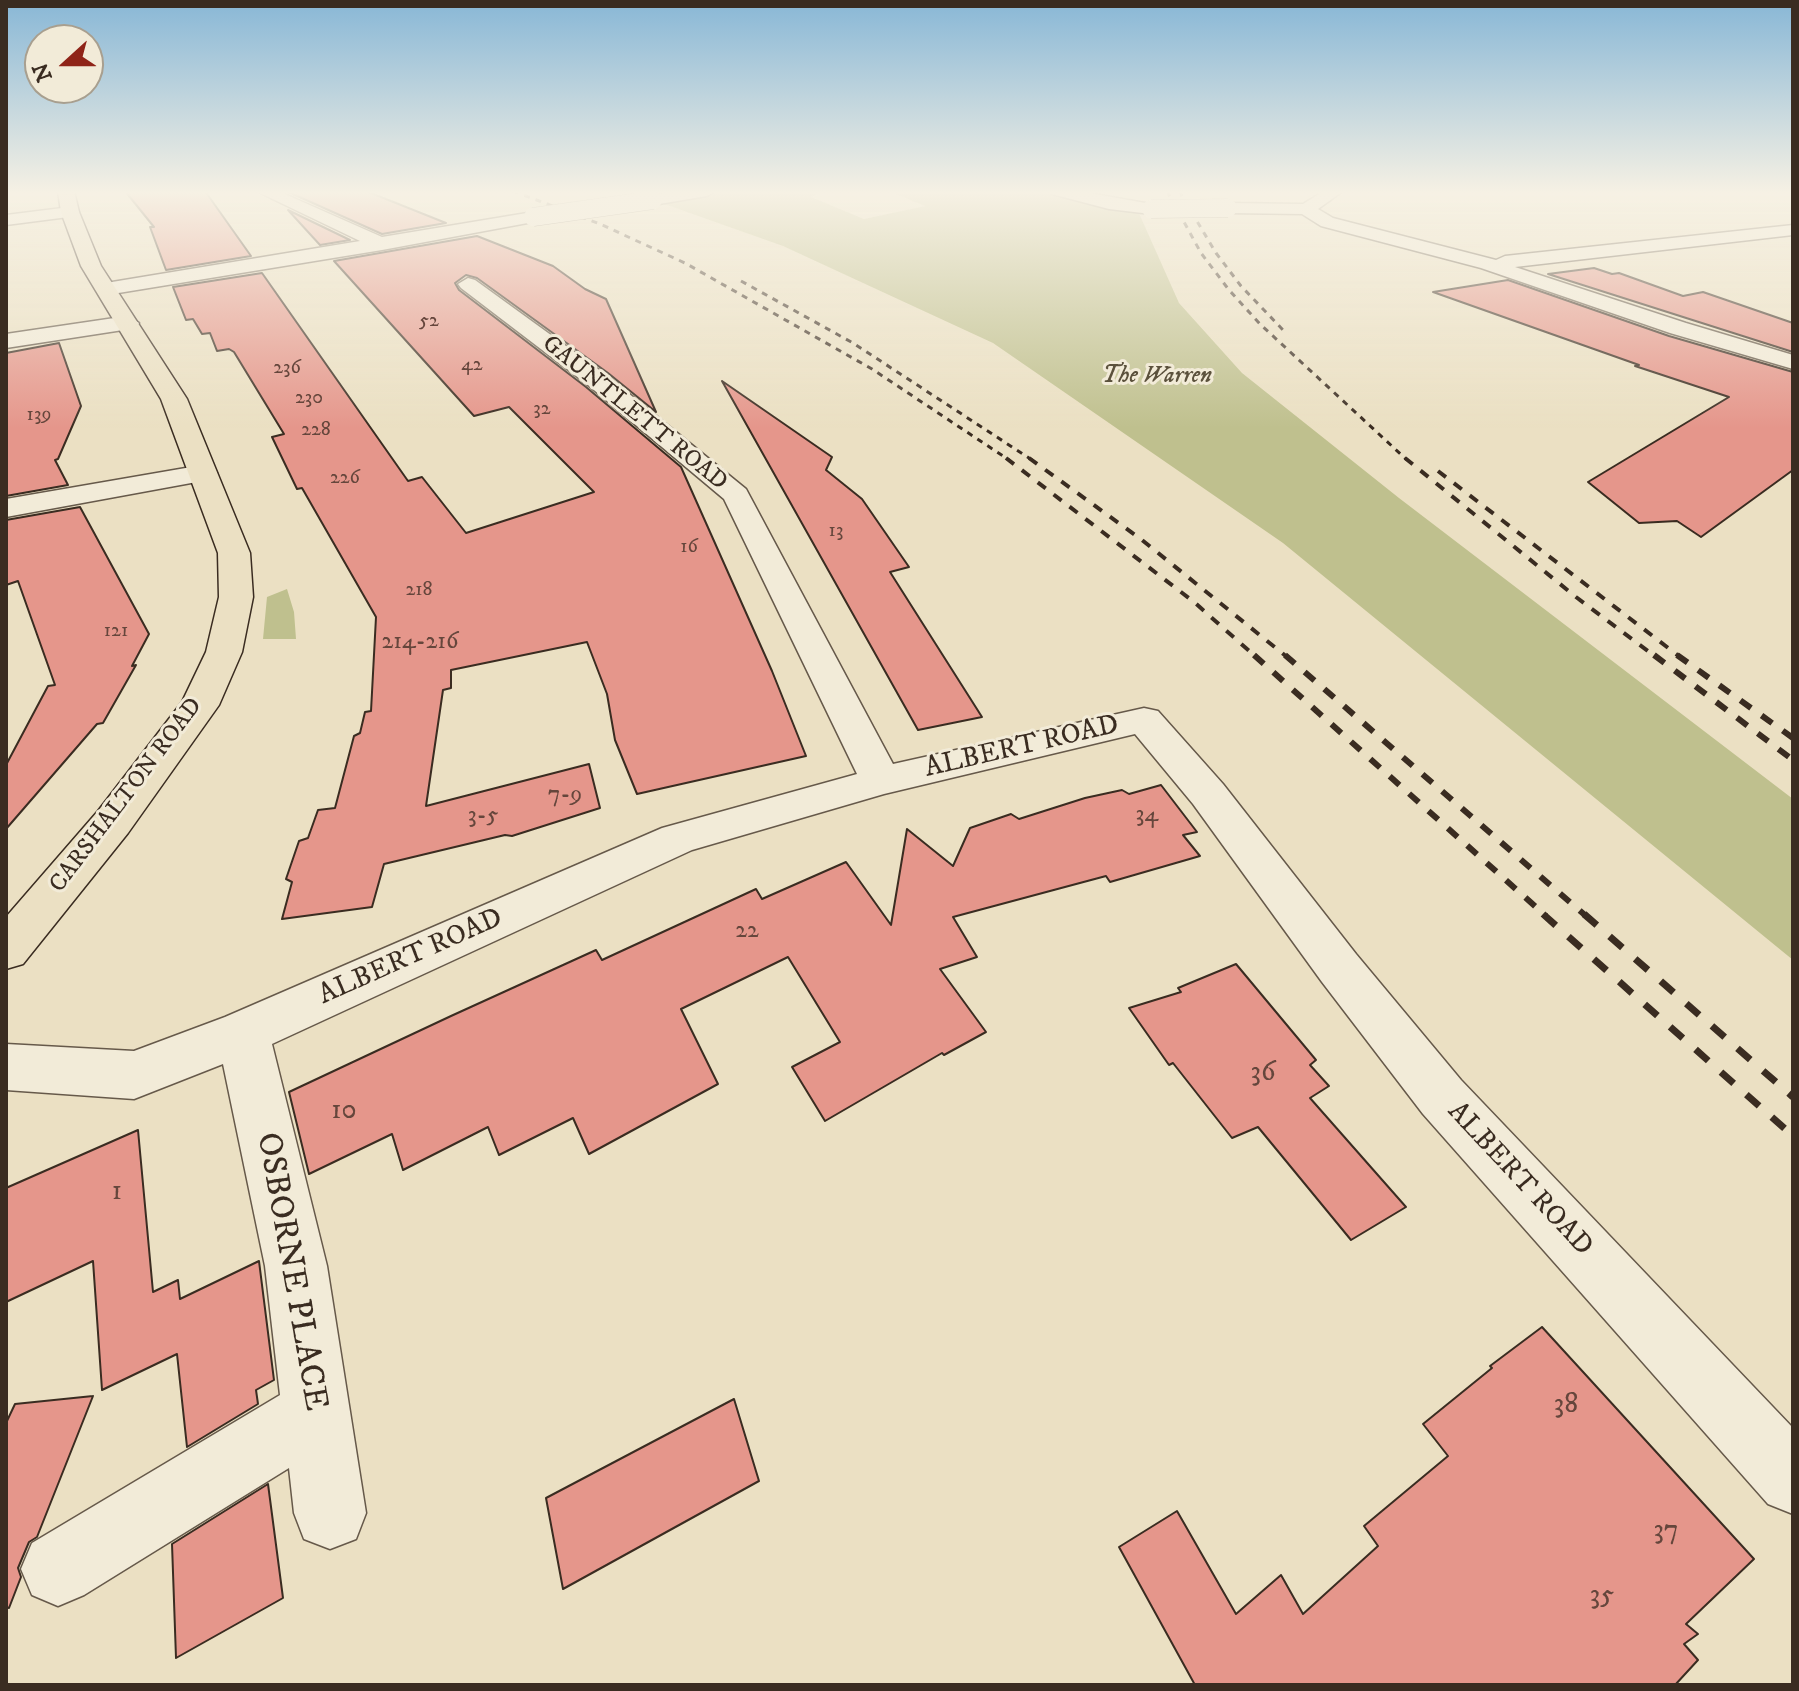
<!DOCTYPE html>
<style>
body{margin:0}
#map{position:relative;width:1799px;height:1691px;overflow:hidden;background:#ebe0c3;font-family:"IM FELL DW Pica",serif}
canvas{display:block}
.frame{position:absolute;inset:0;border:8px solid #3a2c21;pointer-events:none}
.north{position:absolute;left:24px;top:24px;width:80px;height:80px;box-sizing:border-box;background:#f2ebd8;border:2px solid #a89f8f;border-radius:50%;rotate:249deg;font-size:22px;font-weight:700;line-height:32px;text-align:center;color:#3a2c21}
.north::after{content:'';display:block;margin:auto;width:28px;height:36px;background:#8f2418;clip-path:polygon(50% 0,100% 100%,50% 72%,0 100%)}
</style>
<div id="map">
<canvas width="1799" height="1691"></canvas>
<div class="frame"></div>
<div class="north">N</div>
</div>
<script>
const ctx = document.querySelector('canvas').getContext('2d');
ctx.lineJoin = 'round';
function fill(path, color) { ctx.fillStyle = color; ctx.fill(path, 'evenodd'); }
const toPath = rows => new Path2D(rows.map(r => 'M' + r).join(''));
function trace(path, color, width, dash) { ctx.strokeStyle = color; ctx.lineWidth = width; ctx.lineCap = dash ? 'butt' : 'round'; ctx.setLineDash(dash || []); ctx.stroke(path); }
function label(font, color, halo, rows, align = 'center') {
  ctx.font = font + ' "IM FELL DW Pica",serif'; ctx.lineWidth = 6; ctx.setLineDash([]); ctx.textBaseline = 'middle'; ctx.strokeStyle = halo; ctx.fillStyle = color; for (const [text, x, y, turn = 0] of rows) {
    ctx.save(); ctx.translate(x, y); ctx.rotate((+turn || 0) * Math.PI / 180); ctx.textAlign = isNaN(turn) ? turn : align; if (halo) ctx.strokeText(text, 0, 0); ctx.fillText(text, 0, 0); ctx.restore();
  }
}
const green = toPath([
 [707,191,807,191,817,195,811,197,864,219,925,206,888,191,1055,191,1138,211,1179,303,1242,373,1399,498,1793,799,1793,960,1283,543,993,343,783,246,653,200],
 [287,589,294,612,296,639,263,639,267,597]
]);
const building = toPath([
 [125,191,205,191,251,256,166,270,150,227,154,227,125,191],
 [286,191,366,191,446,223,382,234,286,191],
 [288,210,350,240,320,245,288,210],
 [477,236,553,266,585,289,606,299,656,412,608,373,477,278,466,275,455,283,459,290,586,387,681,467,772,671,806,756,637,794,615,740,607,694,587,642,451,670,451,688,443,690,426,806,589,764,600,808,512,836,505,835,384,864,372,907,282,919,292,882,286,879,299,841,308,838,318,810,335,808,354,736,360,733,365,712,371,711,376,617,302,488,297,489,272,437,284,434,234,352,229,349,217,351,210,333,202,334,193,319,186,320,173,287,262,273,408,481,422,477,466,533,594,492,509,407,474,416,334,261,477,236],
 [1594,268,1612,274,1619,273,1683,296,1703,292,1793,323,1793,352,1548,274,1594,268],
 [1508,280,1669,336,1793,372,1793,470,1701,537,1677,521,1639,523,1588,482,1729,397,1635,366,1639,365,1433,292,1508,280],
 [59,343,81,406,58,459,55,460,68,485,6,496,6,353,59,343],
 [722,381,832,457,826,470,862,499,909,567,890,572,982,717,918,730,722,381],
 [80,507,149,634,132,666,136,665,103,723,97,724,6,829,6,765,48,686,55,685,18,581,6,585,6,520,80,507],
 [1161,785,1197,832,1183,835,1200,856,1110,882,1106,876,953,917,977,957,940,969,986,1032,944,1055,942,1053,825,1121,792,1067,840,1042,788,957,681,1009,718,1084,589,1154,573,1118,499,1155,488,1127,403,1170,392,1134,309,1174,289,1092,451,1016,596,950,602,960,756,889,762,899,846,862,891,925,907,829,953,866,970,828,1011,814,1019,819,1085,798,1122,790,1129,794,1161,785],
 [1236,964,1316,1060,1310,1065,1329,1086,1310,1098,1406,1207,1351,1240,1258,1127,1232,1138,1173,1063,1169,1065,1129,1008,1181,992,1178,988,1236,964],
 [138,1130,153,1292,178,1280,180,1299,259,1261,274,1380,256,1390,258,1404,187,1447,177,1354,102,1390,93,1261,6,1302,6,1188,138,1130],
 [1542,1327,1754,1559,1686,1624,1698,1634,1684,1644,1698,1660,1675,1685,1195,1685,1119,1547,1177,1511,1236,1614,1281,1575,1303,1614,1378,1546,1364,1526,1448,1456,1423,1424,1492,1368,1490,1366,1542,1327],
 [93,1396,37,1537,29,1542,18,1568,21,1577,9,1608,6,1607,6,1423,15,1404,93,1396],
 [734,1399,759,1481,563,1589,546,1498,734,1399],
 [268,1484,283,1598,176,1658,172,1544,268,1484]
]);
const minor = toPath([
 [256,191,278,191,382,237,533,212,542,217,533,222,382,250,106,295,96,289,106,283,360,241,256,191],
 [677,191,715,191,707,196,653,205,645,200,647,196,677,191],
 [1050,191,1078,191,1151,204,1159,209,1151,214,1109,209,1052,194,1050,191],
 [1324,191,1343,191,1318,209,1333,218,1496,260,1505,256,1793,225,1793,235,1515,267,1686,323,1793,355,1793,369,1670,333,1481,268,1321,226,1302,214,1228,213,1220,208,1228,203,1303,204,1324,191],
 [70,207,76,208,79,212,76,216,6,225,6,215,70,207],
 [468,278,475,280,606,375,746,489,893,764,1144,708,1158,711,1223,784,1356,954,1461,1080,1793,1428,1793,1514,1768,1504,1423,1114,1322,982,1193,804,1135,734,884,794,692,850,272,1044,327,1266,366,1513,356,1539,330,1549,304,1539,294,1513,289,1468,84,1595,58,1606,32,1595,21,1569,32,1543,280,1395,265,1266,223,1064,134,1099,6,1090,6,1044,134,1051,225,1017,662,828,857,774,724,499,588,385,461,288,458,284,468,278],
 [128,316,139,323,136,328,6,348,6,334,128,316],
 [203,465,213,467,217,473,213,479,6,517,6,499,203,465]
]);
const highway = toPath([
 [58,191,74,191,79,212,101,266,187,399,250,553,253,597,242,652,219,705,128,833,23,964,6,969,6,917,98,811,182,702,206,652,219,597,218,553,161,399,81,266,61,212,58,191]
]);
const railFar3 = toPath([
 [513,191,600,224,685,263,872,369,1009,460],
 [1167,191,1201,253,1229,290,1260,324,1407,460],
 [1179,191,1216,253,1241,286,1284,331],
 [741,281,853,343,1032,460]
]);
const railFar2 = toPath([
 [1006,458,1194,602,1256,657],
 [1029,458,1142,540,1287,657],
 [1405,458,1576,597,1656,657],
 [1438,471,1680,657]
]);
const railFar1 = toPath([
 [1254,655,1546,916],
 [1285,655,1586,916],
 [1654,655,1793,760],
 [1677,655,1793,738]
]);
const rail = toPath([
 [1543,914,1793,1136],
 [1584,914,1793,1097]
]);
const minorBridge = toPath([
 [1151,209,1228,208],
 [533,217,653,200]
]);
const farNumbernames = [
 ["52",429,322],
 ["42",472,366],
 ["236",287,369],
 ["230",309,399],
 ["32",542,410],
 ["139",39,416],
 ["228",316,431],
 ["226",345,479],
 ["13",836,532],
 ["16",689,548],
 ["218",419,591],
 ["121",116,632]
];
const farParknames = [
 ["The Warren",1157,377]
];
const farStreetnames = [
 ["GAUNTLETT ROAD",634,414,39],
 ["CARSHALTON ROAD",127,796,-53]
];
const numberNames = [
 ["214-216",420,643],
 ["7-9",565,796],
 ["34",1147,816],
 ["3-5",483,817],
 ["22",747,932]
];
const streetNames = [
 ["ALBERT ROAD",1022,748,-13],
 ["ALBERT ROAD",411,958,-24],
 ["ALBERT ROAD",1519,1180,47]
];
const nearNumbernames = [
 ["36",1263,1074],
 ["10",344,1112],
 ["1",117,1193],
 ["38",1566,1406],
 ["37",1666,1532],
 ["35",1602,1597]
];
const nearStreetnames = [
 ["OSBORNE PLACE",290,1272,80]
];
fill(green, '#bfc08e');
fill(building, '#e5968b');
trace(building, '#3a2c21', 2);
trace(minor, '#66594a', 3);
trace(highway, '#3a2c21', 3);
fill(minor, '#f2ebd8');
fill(highway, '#ebe0c3');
trace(railFar3, '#3a2c21', 3, [6, 6]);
trace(railFar2, '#3a2c21', 4, [10, 10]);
trace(railFar1, '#3a2c21', 6, [13, 13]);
trace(rail, '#3a2c21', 7, [17, 17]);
trace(minorBridge, '#66594a', 19, []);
trace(minorBridge, '#f2ebd8', 18);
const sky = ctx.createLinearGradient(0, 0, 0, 428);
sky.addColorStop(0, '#88b7d6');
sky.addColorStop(0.45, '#f6f1e4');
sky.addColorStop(1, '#f6f1e400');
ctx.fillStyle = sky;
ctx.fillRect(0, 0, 1799, 428);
label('20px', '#65463c', null, farNumbernames);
label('italic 24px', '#5b513c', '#f2ebd8', farParknames);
label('24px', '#3a2c21', '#f2ebd8', farStreetnames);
label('24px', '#65463c', null, numberNames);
label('28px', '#3a2c21', '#f2ebd8', streetNames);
label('28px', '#65463c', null, nearNumbernames);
label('34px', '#3a2c21', '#f2ebd8', nearStreetnames);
</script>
